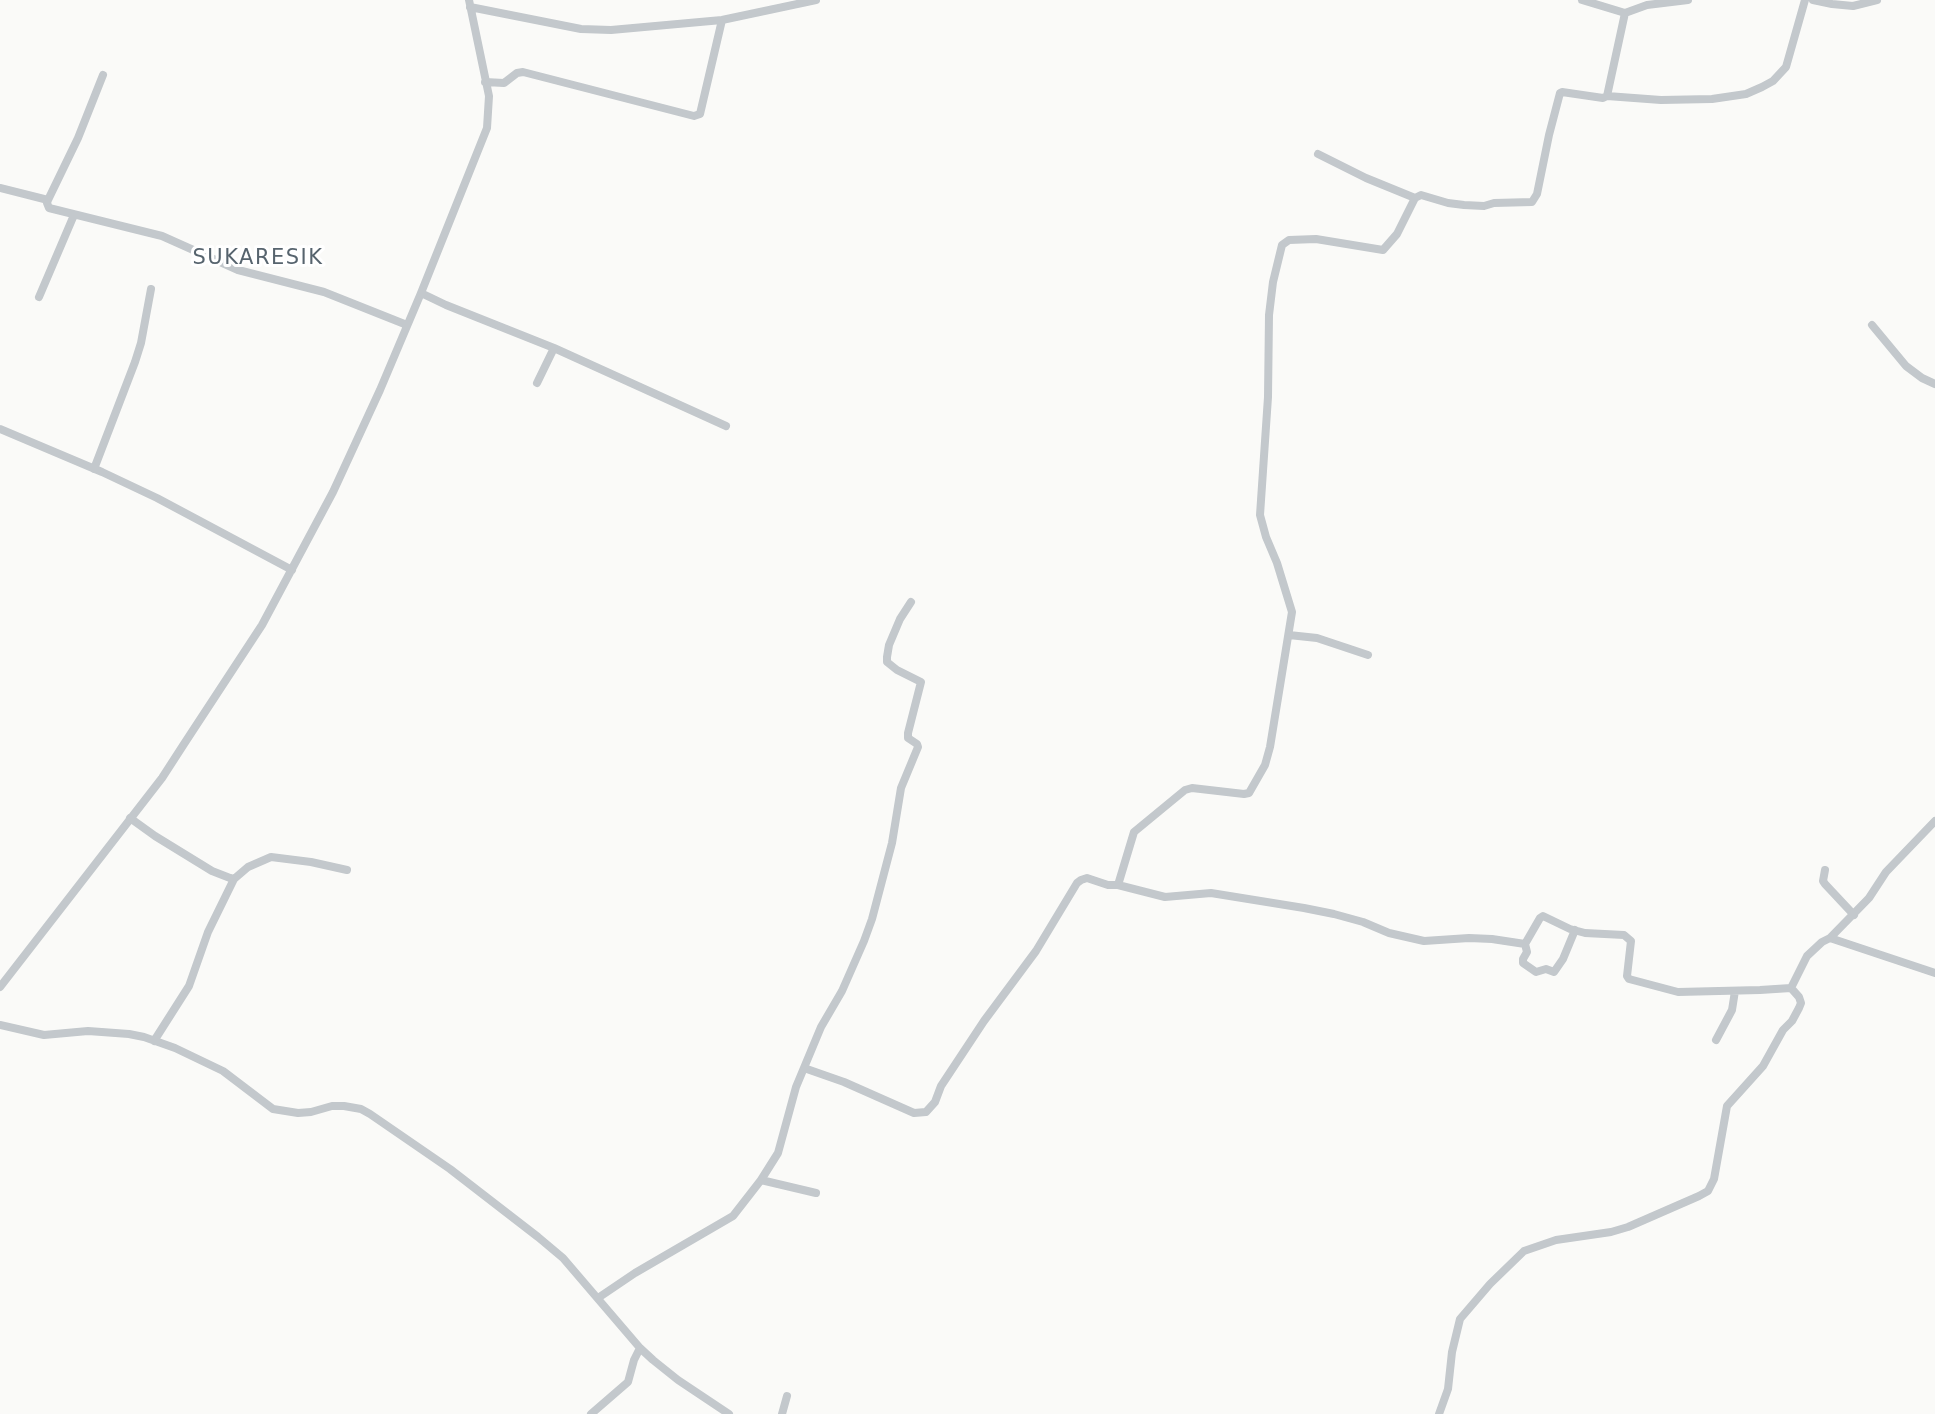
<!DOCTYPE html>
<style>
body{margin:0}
canvas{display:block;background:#fafaf8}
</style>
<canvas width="1935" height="1414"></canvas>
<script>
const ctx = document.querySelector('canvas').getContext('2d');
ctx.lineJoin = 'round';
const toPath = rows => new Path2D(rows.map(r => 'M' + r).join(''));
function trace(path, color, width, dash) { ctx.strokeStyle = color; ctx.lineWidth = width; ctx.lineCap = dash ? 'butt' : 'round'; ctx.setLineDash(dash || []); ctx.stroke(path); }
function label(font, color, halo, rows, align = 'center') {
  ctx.font = font + ' "DejaVu Sans",sans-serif'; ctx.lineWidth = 6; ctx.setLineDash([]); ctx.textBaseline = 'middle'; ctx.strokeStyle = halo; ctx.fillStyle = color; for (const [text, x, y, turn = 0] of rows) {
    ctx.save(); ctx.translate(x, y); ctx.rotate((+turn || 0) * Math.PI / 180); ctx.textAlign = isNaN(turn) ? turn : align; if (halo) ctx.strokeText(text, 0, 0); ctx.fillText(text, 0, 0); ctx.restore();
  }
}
const minor = toPath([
 [1582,0,1625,13],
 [1813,0,1832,4,1853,6,1877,0],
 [470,7,581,29,611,30,722,20,816,0],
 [103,75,78,138,48,200,47,203,49,208,162,236,238,270,324,292,407,325],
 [485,82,504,83,517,73,523,72,694,116,700,114,722,20],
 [1607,96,1661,100,1712,99,1746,94,1762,87,1773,81,1786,67,1805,0],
 [1318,154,1366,178,1415,198],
 [0,188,48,200],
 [421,293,446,305,554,348,726,426],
 [39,297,74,215],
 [1872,325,1906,366,1922,378,1935,384],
 [537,383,554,348],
 [0,429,102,472,157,498,292,570],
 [94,469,135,362,141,343,151,289],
 [1289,635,1317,638,1368,655],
 [130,818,155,836,212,871,230,878,234,879,248,867,271,857,311,862,347,870],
 [1825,870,1823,881,1825,884,1854,915],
 [1118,885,1165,897,1211,893,1304,908,1334,914,1363,922,1389,933,1424,941,1469,938,1492,939,1525,944,1540,918,1543,916,1570,929,1585,933,1624,935,1631,941,1627,976,1629,979,1678,992,1760,990,1791,988,1807,956,1822,942,1830,938,1935,973],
 [1830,938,1869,898,1886,872,1935,821],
 [1525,944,1527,952,1523,959,1523,963,1536,972,1546,969,1554,972,1563,959,1575,930],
 [0,987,162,778,184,744,262,625,333,492,380,390,421,293,487,128,489,96,469,0],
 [0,1025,44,1035,88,1031,129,1034,144,1037,175,1048,223,1071,273,1109,298,1113,311,1112,332,1106,344,1106,361,1109,370,1114,450,1169,538,1237,563,1258,640,1348,653,1360,678,1380,729,1414],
 [1716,1040,1732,1010,1735,991],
 [154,1041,189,986,208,932,234,879],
 [804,1068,844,1082,914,1113,926,1112,935,1102,941,1086,984,1021,1036,951,1077,883,1081,880,1087,878,1108,885,1118,885,1134,832,1185,790,1192,788,1244,794,1249,793,1265,765,1270,747,1292,612,1277,563,1266,537,1260,515,1268,397,1269,315,1273,282,1282,245,1289,240,1316,239,1383,250,1397,234,1415,198,1421,195,1448,203,1464,205,1484,206,1494,203,1532,202,1537,194,1549,135,1560,93,1562,92,1603,98,1607,96,1625,13,1647,5,1688,0],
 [761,1180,816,1193],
 [598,1298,635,1273,733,1216,761,1180,778,1153,796,1087,821,1027,842,991,864,941,872,919,892,843,901,788,918,747,917,744,908,738,908,733,921,682,897,670,887,662,887,657,889,645,900,619,911,602],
 [591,1414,628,1382,634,1360,640,1348],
 [782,1414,787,1396],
 [1439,1414,1448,1389,1452,1352,1460,1319,1490,1284,1524,1251,1556,1240,1611,1232,1628,1227,1699,1196,1708,1191,1714,1179,1727,1106,1763,1066,1783,1030,1792,1021,1799,1008,1801,1003,1799,997,1791,988]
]);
const quarterNames = [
 ["SUKARESIK",258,259]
];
trace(minor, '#c3c8cc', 8);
ctx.letterSpacing = '1.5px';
label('21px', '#57646e', '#fff', quarterNames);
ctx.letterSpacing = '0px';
</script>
